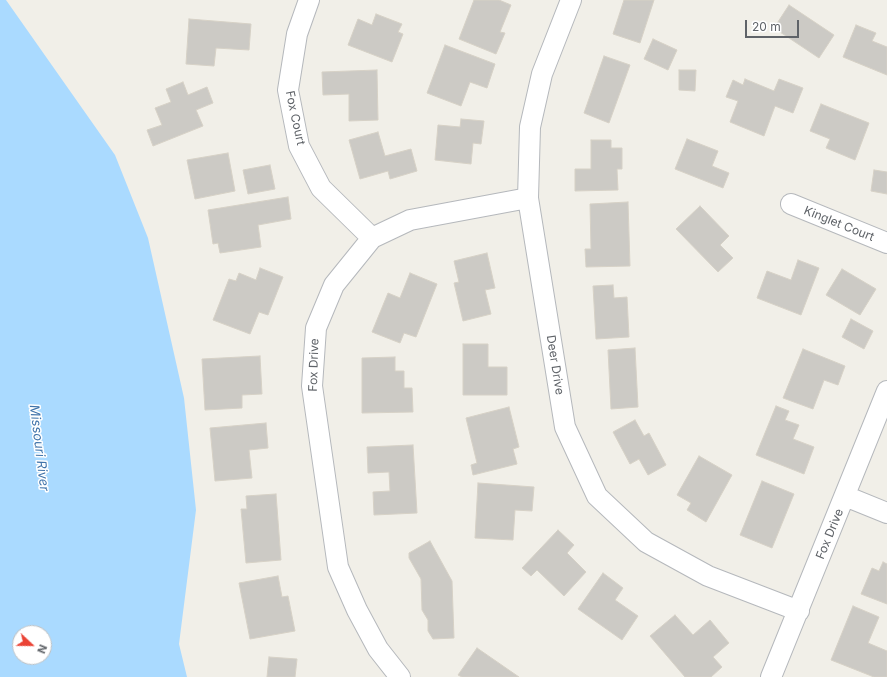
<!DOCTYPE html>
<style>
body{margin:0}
#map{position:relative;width:887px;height:677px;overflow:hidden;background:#f1efe8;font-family:Inter,sans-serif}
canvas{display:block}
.north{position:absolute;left:12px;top:625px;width:40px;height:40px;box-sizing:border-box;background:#fff;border:1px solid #bfc1c3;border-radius:50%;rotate:112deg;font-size:11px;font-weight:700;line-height:16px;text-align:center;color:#5f6368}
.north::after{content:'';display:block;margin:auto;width:14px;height:18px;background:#ea4335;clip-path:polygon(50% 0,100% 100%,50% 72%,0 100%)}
.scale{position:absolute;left:745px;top:20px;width:54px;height:18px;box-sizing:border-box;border:2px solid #5f6368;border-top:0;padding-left:5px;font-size:12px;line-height:14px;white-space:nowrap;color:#5f6368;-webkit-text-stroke:3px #fff;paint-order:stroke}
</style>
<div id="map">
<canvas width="887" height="677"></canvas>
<div class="north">N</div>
<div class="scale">20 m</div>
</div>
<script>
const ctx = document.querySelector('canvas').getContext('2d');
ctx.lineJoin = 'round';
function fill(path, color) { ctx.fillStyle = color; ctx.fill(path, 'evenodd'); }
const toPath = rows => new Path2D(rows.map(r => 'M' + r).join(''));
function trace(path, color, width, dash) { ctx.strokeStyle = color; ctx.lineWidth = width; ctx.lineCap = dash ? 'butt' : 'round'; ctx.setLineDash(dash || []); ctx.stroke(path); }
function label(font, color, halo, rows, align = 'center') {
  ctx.font = font + ' Inter,sans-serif'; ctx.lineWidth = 3; ctx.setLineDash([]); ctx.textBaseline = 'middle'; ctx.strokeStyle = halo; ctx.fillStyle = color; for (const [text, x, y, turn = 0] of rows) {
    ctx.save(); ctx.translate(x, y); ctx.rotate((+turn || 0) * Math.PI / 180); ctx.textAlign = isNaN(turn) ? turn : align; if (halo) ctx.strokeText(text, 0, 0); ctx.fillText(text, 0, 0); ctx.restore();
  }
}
const water = toPath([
 [0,0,6,0,115,155,148,238,184,398,196,510,179,644,187,677,0,677],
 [20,633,44,633,44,657,20,657]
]);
const building = toPath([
 [474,0,499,0,511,5,500,32,505,33,496,54,459,39,474,0],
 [624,0,654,0,640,43,613,34,624,0],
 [789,5,834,35,819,58,774,28,789,5],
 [376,14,402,24,398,32,403,34,392,62,348,45,358,19,372,25,376,14],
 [189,19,251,24,249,50,216,48,214,66,186,64,189,19],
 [856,25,876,33,872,41,887,47,887,75,843,57,856,25],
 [653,39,677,50,668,70,644,59,653,39],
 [445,45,495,64,487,88,470,82,461,106,427,93,445,45],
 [604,56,630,65,609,123,584,113,604,56],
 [377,70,378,120,349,121,349,94,323,95,322,72,377,70],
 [679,70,696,70,695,91,679,90,679,70],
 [745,79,774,91,779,79,803,88,793,113,775,106,764,136,730,122,738,101,726,97,733,80,743,85,745,79],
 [183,82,188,95,207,87,213,103,196,110,203,126,153,146,147,130,162,125,155,108,171,102,166,89,183,82],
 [821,104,869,123,855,160,826,148,830,139,810,131,821,104],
 [461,119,484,121,481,144,473,143,471,164,435,160,438,125,460,127,461,119],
 [378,132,385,156,411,149,417,171,390,179,388,171,360,179,349,140,378,132],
 [687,139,718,151,712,166,729,173,723,188,675,169,687,139],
 [591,140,611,140,611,148,622,148,622,169,617,169,618,190,575,191,575,169,591,169,591,140],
 [228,153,235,191,195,199,187,160,228,153],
 [270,165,275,189,248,194,243,170,270,165],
 [874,170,887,172,887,194,871,191,874,170],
 [288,197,291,219,258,225,261,247,220,253,218,243,213,244,208,210,288,197],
 [628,202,630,266,586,267,585,249,591,249,590,204,628,202],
 [700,206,729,236,720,245,733,258,718,272,676,229,700,206],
 [487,253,495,288,485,290,491,314,463,321,454,283,459,282,454,261,487,253],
 [798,260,819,268,801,315,757,298,767,271,791,280,798,260],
 [260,268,283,277,268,315,259,312,250,334,213,320,229,279,236,281,239,273,256,280,260,268],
 [842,269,876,289,860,315,826,295,842,269],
 [410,273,437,284,416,337,404,333,400,343,372,332,388,293,400,298,410,273],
 [613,285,614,298,627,297,629,337,596,339,593,286,613,285],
 [851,319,873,331,864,349,842,337,851,319],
 [463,344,488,344,488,367,507,367,507,395,463,395,463,344],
 [635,348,638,407,611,409,608,350,635,348],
 [803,349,845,366,838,385,824,380,813,409,783,398,803,349],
 [260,356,262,394,242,395,242,408,205,410,202,359,260,356],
 [395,357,395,371,404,371,404,388,412,388,413,412,362,413,362,358,395,357],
 [776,406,789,411,785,420,799,425,793,439,814,447,804,474,756,455,776,406],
 [509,407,519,447,513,449,517,464,473,475,471,465,477,463,466,418,509,407],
 [635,420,644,436,649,433,666,465,648,475,639,459,630,464,613,432,635,420],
 [266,423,268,448,249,450,252,478,215,481,210,428,266,423],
 [413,445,417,513,374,515,373,492,390,491,389,472,368,473,367,447,413,445],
 [699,456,732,475,706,522,687,510,691,503,677,495,699,456],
 [762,481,794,494,772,548,740,535,762,481],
 [478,483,534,487,532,511,515,510,513,540,475,538,478,483],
 [276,494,281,560,246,563,241,509,247,509,246,496,276,494],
 [558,530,574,545,567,553,586,572,564,596,537,570,531,576,522,568,558,530],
 [430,541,452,581,454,638,433,639,428,631,428,620,422,610,421,579,409,558,409,553,430,541],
 [883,562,887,564,887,604,861,594,872,568,879,571,883,562],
 [603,573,623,588,615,600,638,616,622,640,578,609,603,573],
 [278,576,282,597,288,596,295,631,250,639,239,583,278,576],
 [853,606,879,617,868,643,887,651,887,677,874,677,831,660,853,606],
 [675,615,693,635,710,620,729,643,713,657,722,667,711,677,685,677,650,636,675,615],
 [477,648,519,677,462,677,458,675,477,648],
 [269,657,297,659,295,677,267,677,269,657]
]);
const minor = toPath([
 [309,0,297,34,288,90,299,146,321,188,372,238],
 [571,0,542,74,530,127,528,198,565,427,597,496,646,542,708,576,799,611],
 [791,204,887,243],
 [845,496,887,513],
 [400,677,378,649,357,610,338,567,312,386,316,328,334,285,372,238,410,220,528,198],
 [771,677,887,391]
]);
const streetNames = [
 ["Fox Court",295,118,78],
 ["Kinglet Court",839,224,22],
 ["Fox Drive",314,365,-88],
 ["Deer Drive",555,365,81],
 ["Fox Drive",830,534,-68]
];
const waterNames = [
 ["Missouri River",39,448,83]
];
fill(water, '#aadaff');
fill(building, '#cccac5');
trace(building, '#d6d1c6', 1);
trace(minor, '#b5b8bc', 22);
trace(minor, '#fff', 20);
label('12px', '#5f6368', '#fff', streetNames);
label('italic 13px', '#4174aa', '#fff', waterNames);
</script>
